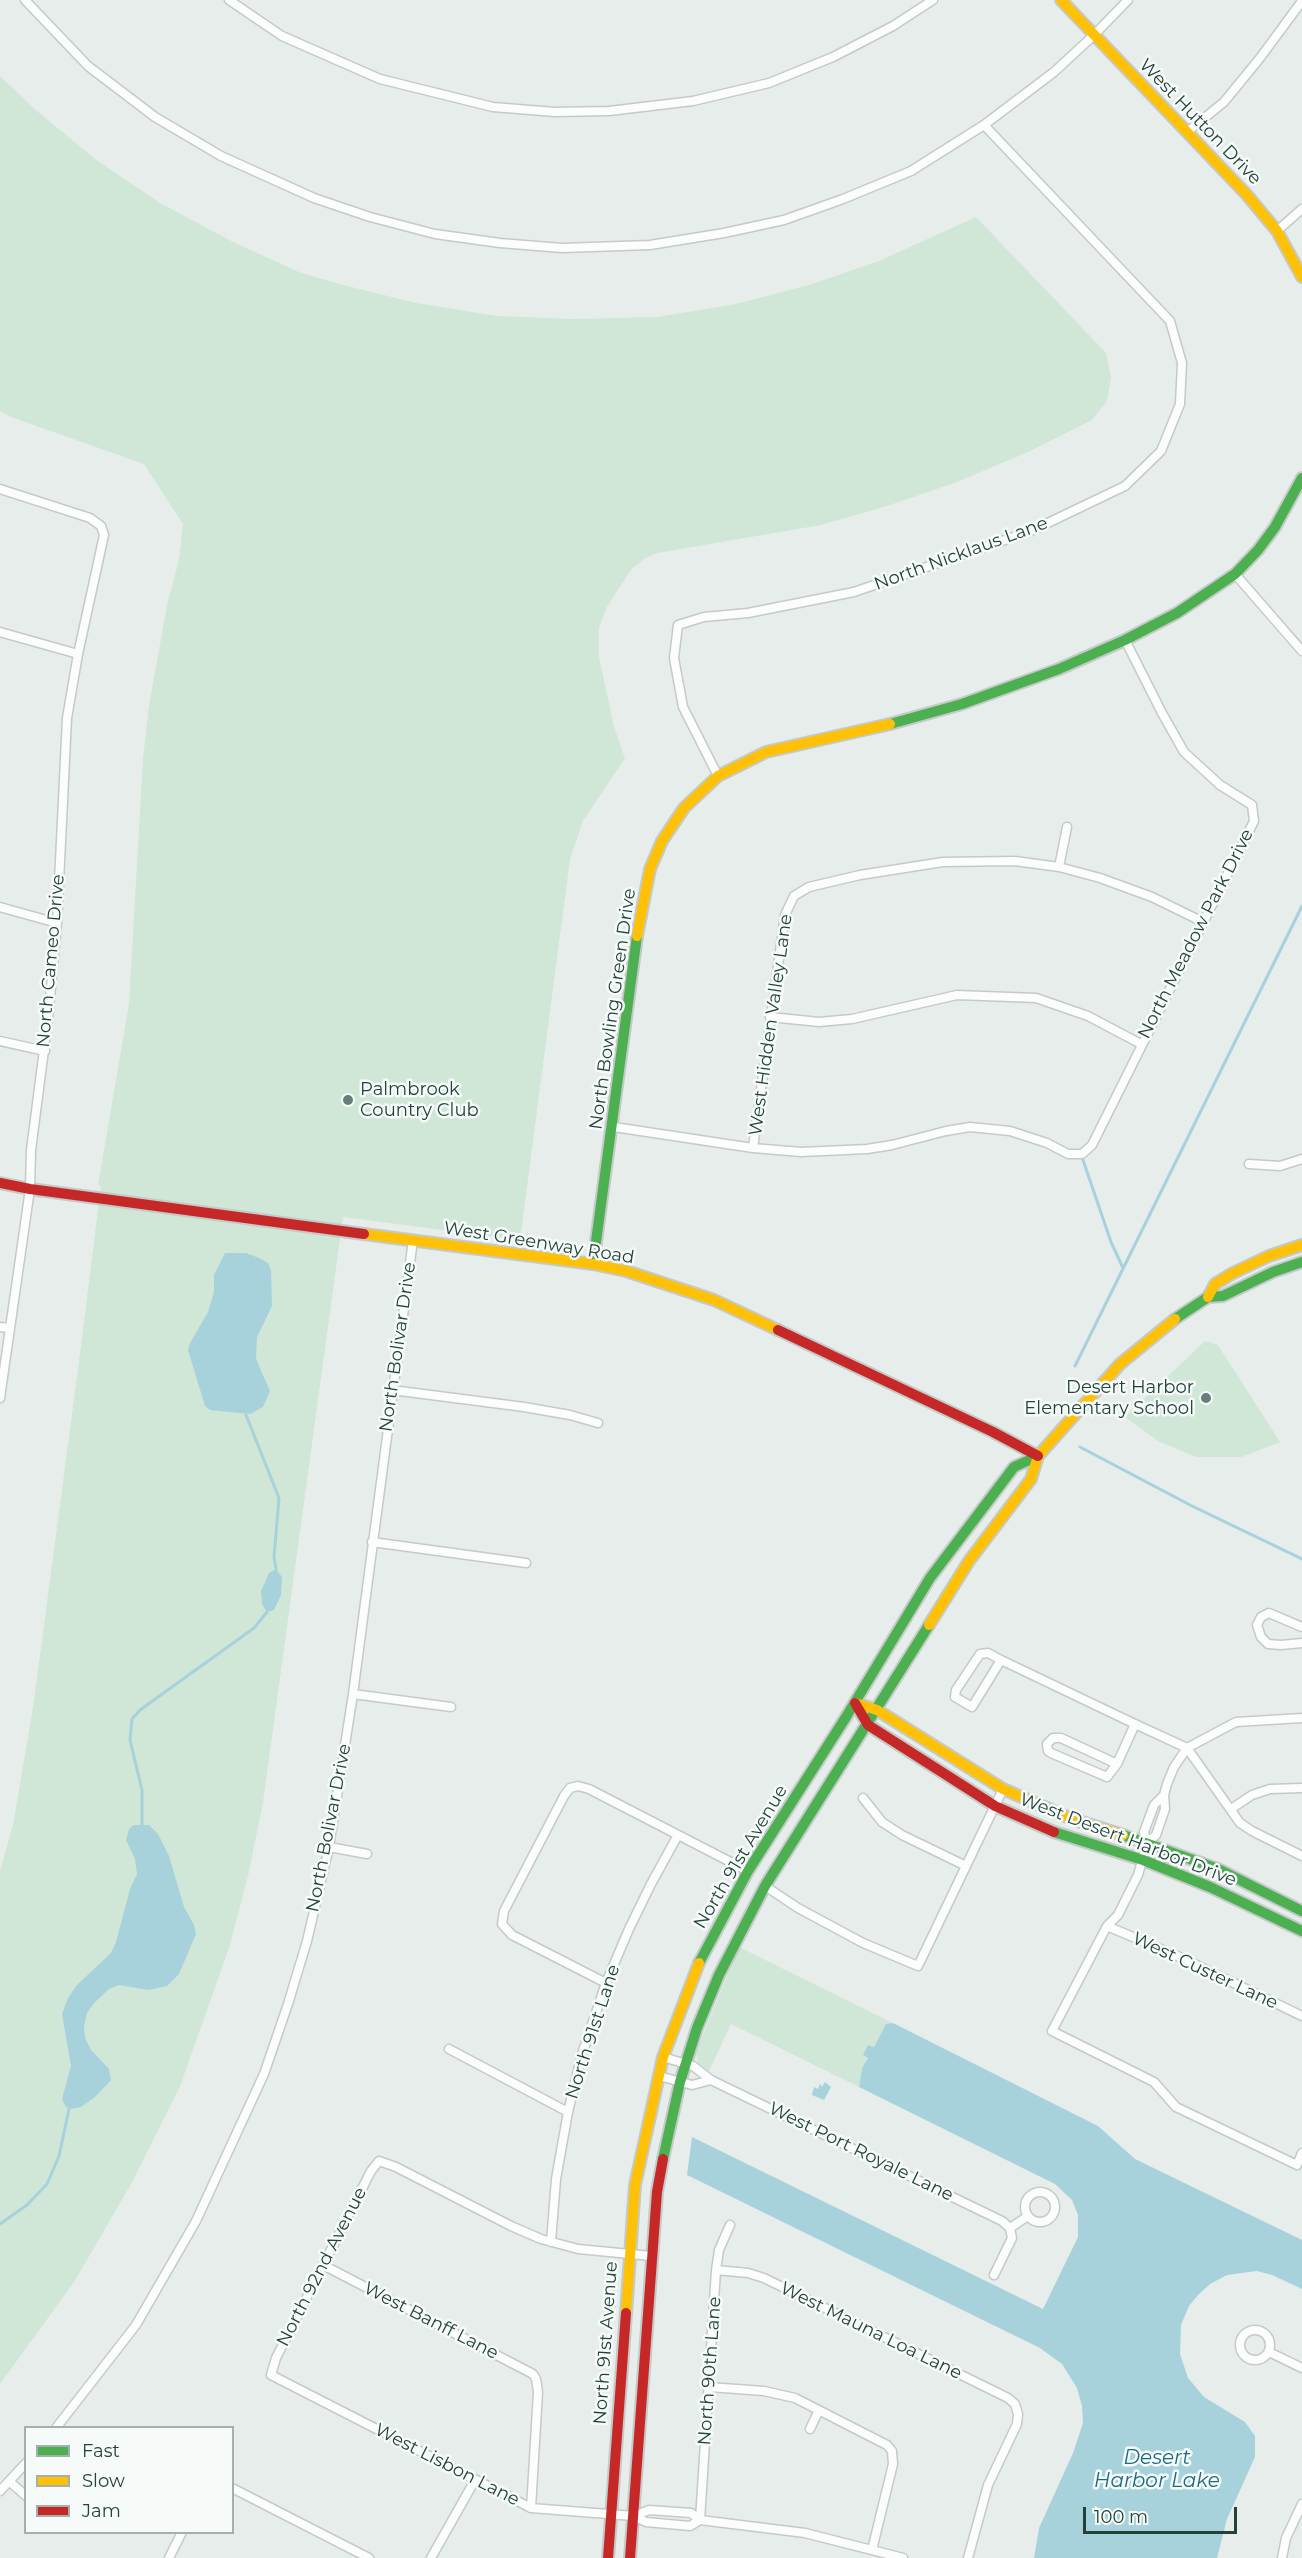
<!DOCTYPE html>
<style>
body{margin:0}
#map{position:relative;width:1302px;height:2558px;overflow:hidden;background:#e7edea;font-family:Montserrat,sans-serif}
canvas{display:block}
.legend{position:absolute;left:24px;top:2426px;width:210px;height:108px;box-sizing:border-box;background:#f6fbf9;border:2px solid #a2b1ad;margin:0;padding:8px 10px;list-style:none;font-size:18px;color:#23423b}
.legend li{display:flex;align-items:center;gap:12px;height:30px}
.legend b{width:30px;border:2px solid #a2b1ad}
.scale{position:absolute;left:1083px;top:2507px;width:154px;height:27px;box-sizing:border-box;border:3px solid #23423b;border-top:0;padding-left:8px;font-size:18px;line-height:21px;white-space:nowrap;color:#23423b;-webkit-text-stroke:4px #f6fbf9;paint-order:stroke}
</style>
<div id="map">
<canvas width="1302" height="2558"></canvas>
<ul class="legend">
<li><b style="height:8px;background:#4caf50"></b>Fast</li>
<li><b style="height:8px;background:#ffc107"></b>Slow</li>
<li><b style="height:8px;background:#c62828"></b>Jam</li>
</ul>
<div class="scale">100 m</div>
</div>
<script>
const ctx = document.querySelector('canvas').getContext('2d');
ctx.lineJoin = 'round';
function fill(path, color) { ctx.fillStyle = color; ctx.fill(path, 'evenodd'); }
const toPath = rows => new Path2D(rows.map(r => 'M' + r).join(''));
function trace(path, color, width, dash) { ctx.strokeStyle = color; ctx.lineWidth = width; ctx.lineCap = dash ? 'butt' : 'round'; ctx.setLineDash(dash || []); ctx.stroke(path); }
function label(font, color, halo, rows, align = 'center') {
  ctx.font = font + ' Montserrat,sans-serif'; ctx.lineWidth = 5; ctx.setLineDash([]); ctx.textBaseline = 'middle'; ctx.strokeStyle = halo; ctx.fillStyle = color; for (const [text, x, y, turn = 0] of rows) {
    ctx.save(); ctx.translate(x, y); ctx.rotate((+turn || 0) * Math.PI / 180); ctx.textAlign = isNaN(turn) ? turn : align; if (halo) ctx.strokeText(text, 0, 0); ctx.fillText(text, 0, 0); ctx.restore();
  }
}
const green = toPath([
 [0,76,37,111,95,159,160,203,233,242,299,272,343,285,416,303,497,316,574,319,657,317,736,304,809,285,879,261,976,217,1106,353,1111,378,1107,401,1092,420,1028,452,957,482,887,506,821,525,657,553,644,559,630,571,607,607,599,627,599,657,614,727,625,758,583,821,570,859,520,1240,343,1217,263,1802,248,1876,229,1948,179,2089,130,2186,74,2282,0,2384,0,1871,13,1825,33,1708,78,1369,101,1186,98,1185,129,1004,143,759,149,706,167,605,179,560,183,524,144,464,11,417,0,411],
 [1205,1341,1218,1345,1280,1442,1241,1457,1196,1457,1158,1441,1125,1417],
 [739,1947,893,2023,886,2025,874,2047,869,2045,863,2055,868,2058,862,2068,859,2087,731,2024,709,2071,698,2063,696,2052]
]);
const water = toPath([
 [225,1253,246,1253,259,1258,268,1263,271,1270,272,1306,257,1337,256,1359,270,1391,263,1407,250,1414,210,1410,205,1406,188,1350,190,1343,208,1312,214,1292,214,1275],
 [276,1569,282,1577,281,1595,274,1610,267,1612,262,1604,261,1591,269,1573],
 [134,1825,149,1825,158,1834,169,1856,184,1907,194,1925,196,1934,179,1974,167,1986,149,1990,119,1985,109,1989,94,2003,87,2013,84,2026,85,2038,91,2050,109,2069,111,2080,95,2097,81,2107,70,2109,66,2107,62,2099,71,2066,62,2014,68,1998,77,1985,111,1953,116,1942,130,1889,137,1874,135,1859,126,1840,129,1829],
 [893,2023,1098,2126,1135,2159,1302,2240,1302,2289,1272,2275,1257,2271,1227,2275,1210,2284,1198,2295,1189,2306,1181,2325,1180,2354,1188,2378,1204,2397,1245,2422,1255,2436,1255,2457,1227,2519,1217,2558,1034,2558,1039,2528,1073,2453,1083,2423,1082,2406,1077,2388,1062,2364,1040,2348,687,2175,692,2137,1043,2309,1078,2237,1078,2215,1072,2200,1055,2184,859,2087,862,2068,868,2058,863,2055,868,2045,874,2047,886,2024],
 [825,2082,831,2087,824,2100,812,2095,814,2087,818,2089,820,2084,822,2087]
]);
const stream = toPath([
 [1083,1160,1111,1242,1123,1268],
 [1075,1366,1302,906],
 [246,1415,279,1498,274,1557,276,1569],
 [1080,1447,1192,1506,1302,1559],
 [142,1826,142,1790,130,1740,132,1719,140,1710,254,1628,267,1612],
 [0,2224,27,2205,47,2184,59,2156,69,2109]
]);
const street = toPath([
 [25,0,88,66,155,117,221,156,314,198,370,217,435,234,500,243,562,248,650,245,724,233,784,220,843,199,911,171,984,125,1054,72,1094,35,1128,0],
 [229,0,282,36,380,79,493,107,555,112,609,111,693,101,769,83,833,57,893,26,933,0],
 [1187,132,1224,102,1260,58,1302,1],
 [1277,231,1302,209],
 [0,489,90,518,101,526,104,535,78,654,67,718,57,923,48,1019,31,1150,30,1189,0,1398],
 [1235,574,1302,651],
 [0,632,78,654],
 [718,776,683,707,674,658,678,625,704,617,748,613,854,592,1031,531,1125,486,1161,451,1180,404,1182,363,1170,321,984,125],
 [1059,867,1067,827],
 [0,907,57,923],
 [770,1017,819,1022,852,1019,957,995,1036,998,1088,1016,1141,1044],
 [0,1041,45,1051],
 [614,1127,753,1148,801,1152,867,1149,892,1145,946,1131,970,1127,1010,1131,1047,1143,1068,1154,1082,1154,1092,1145,1254,821,1252,805,1220,785,1184,752,1162,713,1125,640],
 [753,1148,785,915,794,896,809,887,860,875,943,862,1015,861,1059,867,1100,878,1152,897,1203,922],
 [1249,1164,1280,1166,1302,1159],
 [0,1327,9,1328],
 [392,1390,524,1407,570,1415,598,1423],
 [372,1542,526,1563],
 [1302,1627,1269,1613,1261,1617,1257,1625,1261,1637,1268,1644,1281,1645,1302,1643],
 [1001,1660,972,1707,955,1697,956,1690,980,1654,988,1653,1001,1660,1135,1724,1187,1748,1240,1823,1252,1831,1302,1856],
 [353,1694,451,1707],
 [1117,1764,1061,1738,1053,1738,1047,1744,1048,1751,1051,1753,1107,1777,1117,1764,1135,1724],
 [1164,1795,1154,1805,1144,1832,1147,1843,1138,1875,1118,1915,1107,1926,1052,2031,1154,2082,1176,2107,1297,2165,1302,2153],
 [863,1798,882,1822,902,1835,966,1866],
 [1231,1809,1252,1795,1270,1789,1302,1788],
 [1147,1843,1156,1835,1165,1809,1164,1795,1167,1784,1174,1767,1187,1748,1236,1722,1302,1718],
 [329,1847,367,1854],
 [765,1886,798,1908,863,1943,918,1966,1003,1789],
 [1107,1926,1182,1958,1302,2016],
 [606,1983,512,1935,502,1924,504,1911,564,1796,570,1788,578,1786,589,1789,748,1871],
 [449,2049,568,2112],
 [663,2057,693,2066,711,2080,1002,2221,1010,2228],
 [659,2076,692,2085,711,2080],
 '1025 2207a15 15 0 1 1 30 0a15 15 0 1 1-30 0Z',
 [551,2242,556,2179,568,2112,582,2054,606,1983,629,1929,651,1884,678,1835],
 [651,2256,578,2249,541,2239,511,2226,396,2167,379,2161,371,2171,276,2358,271,2375,531,2508,634,2516,646,2522,690,2526,700,2520],
 [323,2265,533,2374,536,2379,538,2392,531,2508],
 [716,2270,748,2273,764,2278,1008,2398,1015,2404,1018,2414,1017,2424,988,2485,968,2558],
 [994,2275,1012,2238,1010,2228,1028,2216],
 '1240 2345a15 15 0 1 1 30 0a15 15 0 1 1-30 0Z',
 [1269,2352,1302,2368],
 [709,2387,764,2391,795,2398,887,2445,892,2451,893,2464,872,2550],
 [56,2428,136,2325,196,2221,264,2074,288,2004,307,1941,329,1847,353,1694,413,1240],
 [810,2429,819,2410],
 [9,2481,26,2496],
 [232,2488,369,2558],
 [0,2491,26,2463],
 [634,2516,649,2510,691,2513,700,2520,805,2533,903,2558],
 [700,2520,716,2270,719,2250,730,2225],
 [169,2558,182,2532],
 [431,2558,475,2480],
 [1282,2558,1286,2538,1302,2504]
]);
const fast = toPath([
 [890,724,962,704,1059,669,1125,640,1177,613,1235,574,1258,550,1275,527,1302,478],
 [593,1264,637,936],
 [1175,1319,1208,1297,1223,1296,1273,1272,1302,1262],
 [1054,1832,1143,1860,1210,1887,1302,1931],
 [1123,1835,1218,1869,1302,1911],
 [699,1963,748,1871,846,1717,930,1578,1014,1467,1038,1456],
 [663,2159,680,2082,697,2028,719,1975,765,1886,929,1625]
]);
const slow = toPath([
 [1061,0,1247,195,1277,231,1302,277],
 [637,936,650,869,662,841,684,808,718,776,766,752,890,724],
 [364,1234,593,1264,626,1271,714,1300,778,1330],
 [1208,1297,1215,1284,1233,1273,1269,1256,1302,1245],
 [929,1625,969,1561,1031,1479,1038,1456,1120,1364,1175,1319],
 [855,1703,877,1710,1003,1789,1072,1819,1123,1835],
 [626,2313,635,2185,663,2057,699,1963]
]);
const jam = toPath([
 [0,1183,30,1189,364,1234],
 [778,1330,993,1432,1038,1456],
 [855,1703,868,1725,995,1806,1054,1832],
 [608,2558,626,2313],
 [630,2558,657,2192,663,2159]
]);
const markers = [
 [348,1100,6,"#687e78"],
 [1206,1398,6,"#687e78"]
];
const streetNames = [
 ["West Hutton Drive",1200,122,46],
 ["North Nicklaus Lane",961,554,-20],
 ["North Meadow Park Drive",1196,934,-63],
 ["North Cameo Drive",51,961,-85],
 ["North Bowling Green Drive",613,1009,-82],
 ["West Hidden Valley Lane",771,1025,-82],
 ["West Greenway Road",539,1243,9],
 ["North Bolivar Drive",398,1347,-82],
 ["North Bolivar Drive",329,1828,-79],
 ["West Desert Harbor Drive",1128,1840,21],
 ["North 91st Avenue",741,1857,-59],
 ["West Custer Lane",1205,1971,25],
 ["North 91st Lane",593,2032,-72],
 ["West Port Royale Lane",861,2152,26],
 ["North 92nd Avenue",322,2267,-63],
 ["West Banff Lane",431,2321,27],
 ["West Mauna Loa Lane",871,2331,26],
 ["North 91st Avenue",606,2343,-86],
 ["North 90th Lane",710,2371,-86],
 ["West Lisbon Lane",447,2465,27]
];
const poiNames = [
 ["Palmbrook",360,1090],
 ["Country Club",360,1111],
 ["Desert Harbor",1194,1388,"right"],
 ["Elementary School",1194,1409,"right"]
];
const waterNames = [
 ["Desert",1157,2458],
 ["Harbor Lake",1157,2481]
];
fill(green, '#d0e6d7');
fill(water, '#a7d2dc');
trace(stream, '#a7d2dc', 3);
trace(street, '#c4cac8', 11);
trace(fast, '#c3cac7', 14);
trace(slow, '#c3cac7', 14);
trace(jam, '#c3cac7', 14);
trace(street, '#fbfcfc', 8);
trace(fast, '#4caf50', 10);
trace(slow, '#ffc107', 10);
trace(jam, '#c62828', 10);
for (const [x, y, r, color] of markers) { const dot = new Path2D(); dot.arc(x, y, r, 0, 2 * Math.PI); ctx.fillStyle = color; ctx.fill(dot); trace(dot, '#f6fbf9', 2); }
label('18px', '#23423b', '#f6fbf9', streetNames);
label('18px', '#23423b', '#f6fbf9', poiNames, 'left');
label('italic 20px', '#196c82', '#f6fbf9', waterNames);
</script>
